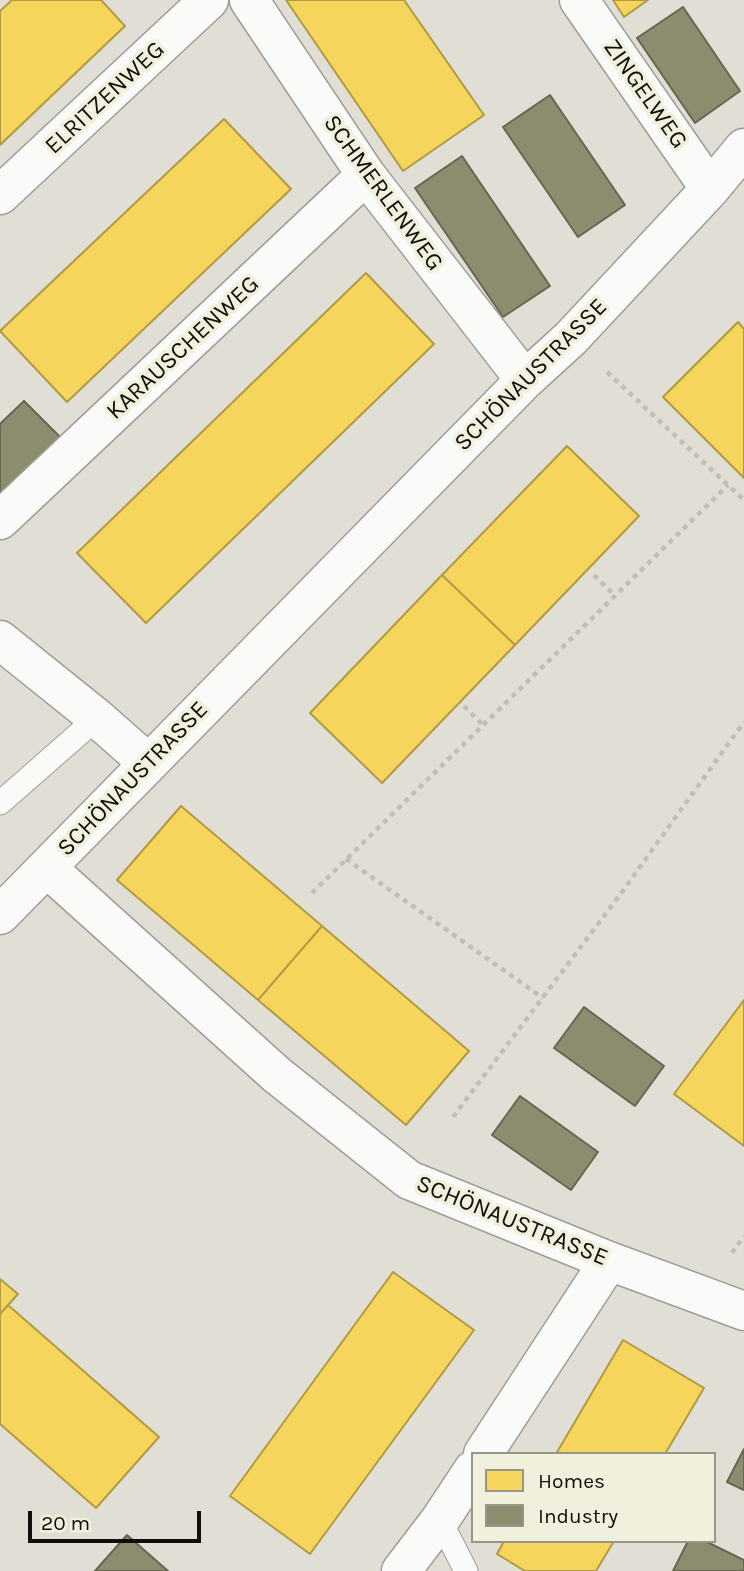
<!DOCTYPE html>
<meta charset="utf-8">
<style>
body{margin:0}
#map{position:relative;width:744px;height:1571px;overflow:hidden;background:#e0ded5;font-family:Karla,sans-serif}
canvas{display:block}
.legend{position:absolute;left:471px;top:1452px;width:245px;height:91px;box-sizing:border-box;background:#f1f0dd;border:2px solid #979688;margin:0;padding:9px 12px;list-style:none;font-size:21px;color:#100f09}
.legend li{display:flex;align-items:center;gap:14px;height:35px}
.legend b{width:35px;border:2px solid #979688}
.scale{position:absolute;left:28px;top:1511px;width:173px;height:32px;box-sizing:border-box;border:4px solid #100f09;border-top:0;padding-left:9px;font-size:21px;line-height:24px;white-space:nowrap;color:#100f09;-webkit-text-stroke:5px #f1f0dd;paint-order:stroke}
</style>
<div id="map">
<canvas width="744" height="1571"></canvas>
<ul class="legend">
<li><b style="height:19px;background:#f6d55c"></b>Homes</li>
<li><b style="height:19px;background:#8c8c6e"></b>Industry</li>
</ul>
<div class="scale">20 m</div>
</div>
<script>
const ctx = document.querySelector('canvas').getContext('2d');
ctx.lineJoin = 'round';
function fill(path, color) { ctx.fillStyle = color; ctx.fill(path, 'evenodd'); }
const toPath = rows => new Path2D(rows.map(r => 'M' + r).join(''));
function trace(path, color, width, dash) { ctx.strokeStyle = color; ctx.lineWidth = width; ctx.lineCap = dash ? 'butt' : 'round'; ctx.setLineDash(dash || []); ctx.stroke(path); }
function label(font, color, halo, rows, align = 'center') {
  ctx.font = font + ' Karla,sans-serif'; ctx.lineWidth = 7; ctx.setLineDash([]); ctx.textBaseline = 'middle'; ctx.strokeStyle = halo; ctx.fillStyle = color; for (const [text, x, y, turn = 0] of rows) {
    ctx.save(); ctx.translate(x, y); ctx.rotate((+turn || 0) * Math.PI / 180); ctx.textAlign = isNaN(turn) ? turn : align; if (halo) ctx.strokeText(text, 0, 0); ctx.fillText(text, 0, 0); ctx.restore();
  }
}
const homes = toPath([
 [12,0,101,0,125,26,0,145,0,11,12,0],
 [286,0,404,0,484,115,403,171,286,0],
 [613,0,648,0,624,17,613,0],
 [224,119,291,189,67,402,0,331,224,119],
 [366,273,434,344,146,623,77,553,366,273],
 [738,322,744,329,744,478,663,397,738,322],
 [567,446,639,516,515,645,442,575,567,446],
 [442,575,515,645,382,783,310,713,442,575],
 [181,806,322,926,258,1000,117,880,181,806],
 [322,926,469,1051,406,1125,258,1000,322,926],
 [744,1000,744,1146,674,1094,744,1000],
 [393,1272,474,1330,310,1554,230,1496,393,1272],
 [0,1279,18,1294,0,1314,0,1279],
 [8,1305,159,1437,96,1508,0,1424,0,1314,8,1305],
 [623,1340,704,1388,665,1454,556,1454,623,1340],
 [504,1541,614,1541,596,1571,525,1571,497,1554,504,1541]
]);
const industry = toPath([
 [683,7,740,91,695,123,637,38,683,7],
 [550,95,625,205,578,237,503,127,550,95],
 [462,156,550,286,503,317,415,188,462,156],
 [24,401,62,439,0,500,0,424,24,401],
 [584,1007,664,1066,635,1106,554,1048,584,1007],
 [520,1096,598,1152,571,1190,492,1135,520,1096],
 [744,1449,744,1490,727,1482,744,1449],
 [127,1535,168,1571,95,1571,127,1535],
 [688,1541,705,1541,744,1560,744,1571,673,1571,688,1541]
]);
const path = toPath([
 [607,372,744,500],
 [594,575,615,596],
 [464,706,483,725],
 [346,859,543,998],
 [312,893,728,485],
 [453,1117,622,892,744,722],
 [732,1253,744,1236]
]);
const lane = toPath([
 [0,803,97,718],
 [440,1520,466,1571]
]);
const street = toPath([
 [249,0,366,175,525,380],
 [579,0,710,189],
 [0,195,209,0],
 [0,520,366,175],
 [0,640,97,718,148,763],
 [47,868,277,1075,409,1180,609,1261,744,1311],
 [0,915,525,380,571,338,710,189,744,148],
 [483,1454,609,1261],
 [401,1571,440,1520,473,1470]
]);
const streetNames = [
 ["ZINGELWEG",645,94,55],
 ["ELRITZENWEG",105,98,-43],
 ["SCHMERLENWEG",383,193,54],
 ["KARAUSCHENWEG",183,348,-43],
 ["SCHÖNAUSTRASSE",531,375,-45],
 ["SCHÖNAUSTRASSE",133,779,-46],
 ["SCHÖNAUSTRASSE",512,1221,22]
];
fill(homes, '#f6d55c');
trace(homes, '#b19a43', 2);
fill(industry, '#8c8c6e');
trace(industry, '#676650', 2);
trace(lane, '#9e9d96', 25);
trace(street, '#9e9d96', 41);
trace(path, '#bebebb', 4.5, [5, 5]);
trace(lane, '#fafaf9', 23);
trace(street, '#fafaf9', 38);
label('24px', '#100f09', '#f1f0dd', streetNames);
</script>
